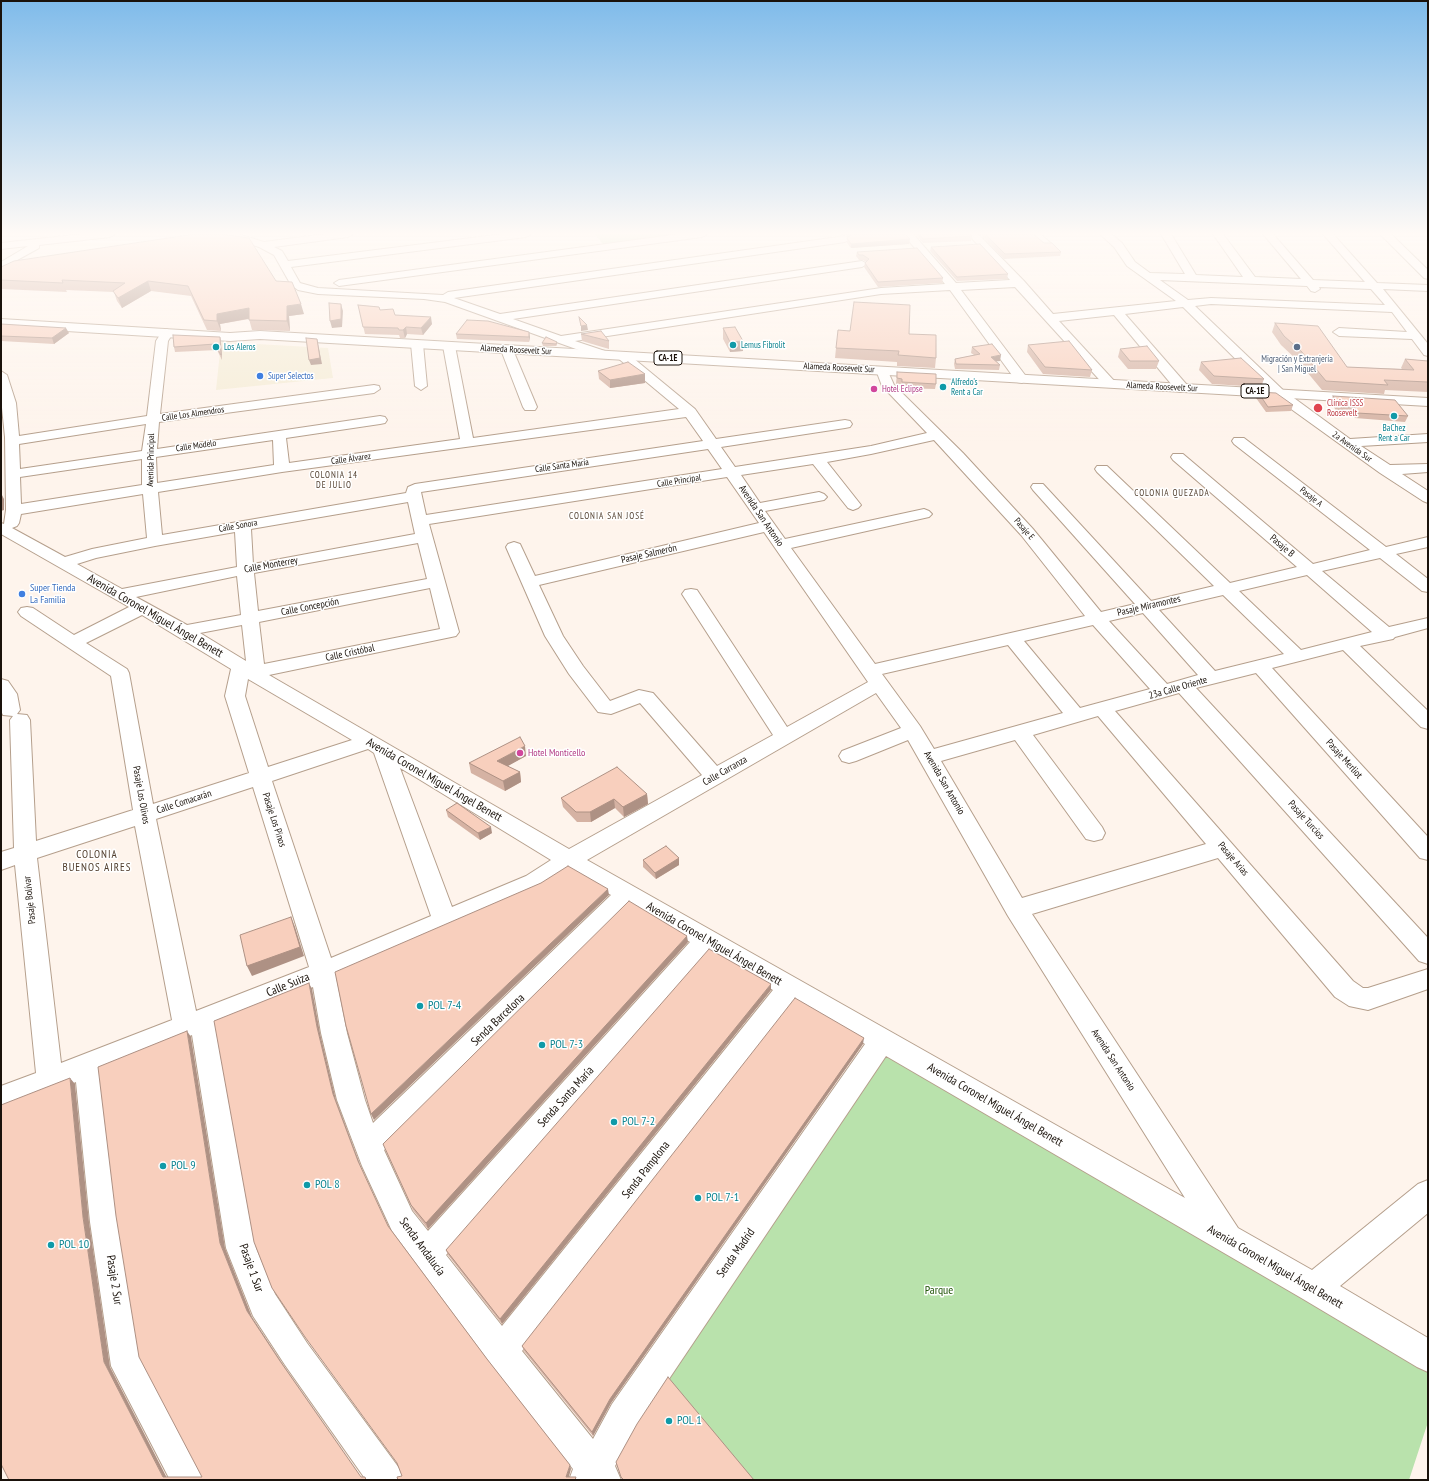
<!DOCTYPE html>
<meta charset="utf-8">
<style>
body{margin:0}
#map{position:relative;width:1429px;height:1481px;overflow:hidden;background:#fef4ec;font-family:"PT Sans Narrow",sans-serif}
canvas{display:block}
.frame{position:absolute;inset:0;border:2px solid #1a120b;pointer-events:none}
</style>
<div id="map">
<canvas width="1429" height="1481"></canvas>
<div class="frame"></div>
</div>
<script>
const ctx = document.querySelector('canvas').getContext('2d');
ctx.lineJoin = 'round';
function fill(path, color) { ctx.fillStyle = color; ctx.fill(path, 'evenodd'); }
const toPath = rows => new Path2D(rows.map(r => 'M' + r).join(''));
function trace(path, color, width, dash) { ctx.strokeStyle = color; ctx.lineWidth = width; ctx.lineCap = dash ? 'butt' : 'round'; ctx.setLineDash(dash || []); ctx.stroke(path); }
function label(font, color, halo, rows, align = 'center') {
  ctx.font = font + ' "PT Sans Narrow",sans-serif'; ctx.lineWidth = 3; ctx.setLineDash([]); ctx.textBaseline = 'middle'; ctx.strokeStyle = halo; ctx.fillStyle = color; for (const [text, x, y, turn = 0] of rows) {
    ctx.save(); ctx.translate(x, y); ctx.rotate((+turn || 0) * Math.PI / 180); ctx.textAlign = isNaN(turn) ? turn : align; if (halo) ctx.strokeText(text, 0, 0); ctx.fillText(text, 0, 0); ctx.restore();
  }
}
const commercial = toPath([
 [221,342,328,348,333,378,216,390]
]);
const green = toPath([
 [595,234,702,234,605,247],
 [882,1040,1428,1357,1428,1422,1409,1480,750,1480,657,1368]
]);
const minor = toPath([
 [83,234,115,234,110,237,39,245,39,248,1,269,1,262,28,246,1,249,1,243,83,234],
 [223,234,238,234,264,242,325,234,353,234,348,237,274,247,282,251,288,261,503,234,531,234,526,237,291,267,300,283,318,288,443,295,448,292,845,236,850,239,845,242,454,298,500,314,862,261,867,264,862,267,513,319,561,336,881,288,945,284,903,234,913,234,956,283,1010,280,968,234,978,234,1024,281,1053,314,1176,301,1127,266,1114,247,1100,234,1111,234,1122,243,1135,262,1150,273,1185,274,1161,234,1171,234,1196,275,1243,277,1213,234,1223,234,1255,277,1301,279,1263,234,1273,234,1313,280,1365,282,1323,234,1333,234,1377,283,1428,285,1428,291,1383,289,1428,344,1428,356,1424,355,1412,339,1339,336,1333,332,1339,328,1407,332,1392,312,1211,304,1195,306,1283,390,1350,439,1428,434,1428,442,1361,446,1390,465,1428,464,1428,472,1402,474,1428,491,1428,503,1423,501,1380,473,1273,396,1183,307,1125,314,1187,385,1188,388,1187,391,1182,392,1177,391,1114,315,1059,321,1117,384,1116,387,1106,387,1015,287,961,290,1028,379,1022,383,1017,382,950,290,881,294,575,341,605,351,607,354,601,358,445,302,424,299,318,294,298,290,291,285,274,255,259,247,225,236,223,234],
 [1160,280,1307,286,1311,291,1315,292,1320,289,1319,287,1371,289,1385,305,1211,298,1188,300,1160,280],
 [680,234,707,234,702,237,339,286,334,283,339,280,680,234],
 [1029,234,1040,234,1053,245,1048,248,1044,247,1029,234],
 [1380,234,1391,234,1428,270,1428,279,1424,278,1380,234],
 [167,329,173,333,168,341,160,414,374,385,379,386,380,389,374,393,159,422,157,449,380,416,385,417,387,420,385,423,380,424,286,438,289,463,460,439,443,346,449,342,455,346,473,438,679,409,619,359,617,356,619,353,623,352,627,353,695,409,716,439,845,420,850,421,852,424,850,427,845,428,721,447,735,467,871,446,927,433,882,386,876,370,878,367,886,367,894,385,963,453,1033,529,1101,612,1135,604,1033,490,1031,487,1033,484,1043,484,1151,601,1214,586,1097,472,1095,469,1097,466,1107,466,1230,583,1297,567,1173,460,1171,457,1173,454,1183,454,1313,564,1370,550,1234,444,1232,441,1234,438,1244,438,1386,547,1428,537,1428,547,1396,554,1428,579,1428,592,1422,591,1380,558,1322,571,1389,627,1428,618,1428,628,1395,637,1393,639,1360,646,1428,711,1428,729,1421,727,1343,650,1272,668,1428,837,1428,860,1420,858,1256,673,1196,688,1428,938,1428,964,1419,961,1179,693,1115,711,1353,981,1363,988,1368,988,1428,969,1428,989,1368,1010,1349,1006,1335,997,1218,858,1032,914,1238,1228,1312,1270,1418,1184,1428,1180,1428,1213,1340,1286,1428,1338,1428,1372,1417,1367,1303,1299,886,1056,636,1428,615,1466,621,1480,569,1480,573,1469,490,1363,392,1231,362,1166,337,1100,321,1033,313,987,216,1026,256,1248,275,1294,307,1343,399,1468,404,1480,366,1480,285,1365,253,1316,226,1248,192,1035,101,1072,120,1222,143,1362,206,1480,170,1480,111,1366,90,1222,76,1082,1,1112,1,1086,36,1073,15,865,1,870,1,852,14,848,10,720,13,716,3,715,1,711,1,679,8,681,17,694,20,710,17,714,27,715,30,720,36,841,133,810,111,676,21,616,18,612,21,608,27,607,33,608,74,635,129,607,1,534,1,523,4,524,6,510,5,437,1,398,1,371,7,375,16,403,19,436,147,416,156,341,163,330,167,329],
 [686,417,703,441,415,484,408,487,406,493,162,535,158,492,282,472,686,417],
 [146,424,142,451,20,469,19,444,146,424],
 [273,440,274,465,157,483,156,457,273,440],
 [934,440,1021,535,1085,616,875,664,791,548,929,517,932,514,929,511,924,509,785,539,765,511,824,500,827,497,824,494,819,492,760,503,741,475,813,464,848,508,853,510,858,508,861,505,827,462,871,454,934,440],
 [708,449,722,469,426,515,421,492,708,449],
 [142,459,142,485,21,504,20,477,142,459],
 [727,477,759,523,535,576,520,544,514,542,508,544,506,547,545,636,569,674,598,712,611,714,640,703,702,775,569,849,269,675,456,636,459,632,429,524,727,477],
 [143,494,147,538,92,549,65,557,12,528,17,526,19,523,21,514,143,494],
 [408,502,415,534,253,564,251,529,408,502],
 [235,532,237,567,122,589,77,564,96,558,155,546,235,532],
 [764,532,868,682,787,727,697,590,691,589,685,590,682,594,773,735,717,766,653,693,639,690,610,701,583,666,563,636,539,585,764,532],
 [418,543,427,579,258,611,254,573,418,543],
 [1307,575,1372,632,1301,650,1239,591,1307,575],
 [237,576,241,615,187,625,136,597,237,576],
 [430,588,440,629,264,664,259,622,430,588],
 [1223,595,1284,654,1215,671,1159,610,1223,595],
 [1143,613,1198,675,1167,684,1109,621,1143,613],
 [142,615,231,669,225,696,249,773,153,804,129,673,127,669,86,643,142,615],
 [242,625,246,661,200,633,242,625],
 [1093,625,1150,689,1080,708,1024,641,1093,625],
 [1008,645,1063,713,934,749,920,726,882,674,1008,645],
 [248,679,352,740,268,767,245,696,248,679],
 [876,693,901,728,842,751,839,756,842,761,849,763,856,761,908,740,1008,916,1185,1198,587,860,876,693],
 [1098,716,1206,844,1022,898,941,761,1015,740,1086,839,1094,841,1102,839,1105,833,1102,827,1033,735,1098,716],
 [368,749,374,753,431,916,331,958,272,781,368,749],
 [400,768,417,778,551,860,526,876,452,907,400,768],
 [253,787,309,967,196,1011,156,819,253,787],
 [135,826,172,1020,61,1063,37,858,135,826],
 [569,871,611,895,373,1123,365,1100,347,1033,336,977,542,888,569,871],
 [629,906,690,942,428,1231,412,1211,384,1150,629,906],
 [709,953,773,990,502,1326,446,1255,709,953],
 [794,1002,865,1044,612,1404,593,1439,522,1351,794,1002],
 [417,340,423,344,427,386,421,390,415,386,411,344,417,340],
 [507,346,513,350,537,407,535,410,525,410,523,407,501,350,507,346]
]);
const highway = toPath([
 [1,319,230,333,260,331,1428,398,1428,406,260,339,230,341,1,327,1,319]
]);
const wall = toPath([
 [841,234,905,234,909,244,851,248,847,243,847,238,849,237,846,235,842,235],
 [915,234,971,234,972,236,971,241,923,243],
 [980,234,1033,234,1044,243,1061,252,1060,256,1004,259],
 [931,247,1008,274,1007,279,957,281,930,251],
 [857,252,943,278,942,283,878,287,864,267,865,263,866,262,863,260,859,260,856,256],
 [1,267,276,281,304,314,289,316,290,331,252,330,249,319,220,324,221,331,207,330,191,296,151,291,122,308,117,301,114,292,66,290,67,292,1,289],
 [358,305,379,307,380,310,395,315,432,324,423,335,407,334,405,338,400,338,399,335,365,334],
 [488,321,530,337,529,342,457,339,456,334],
 [1275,323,1347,367,1402,369,1401,368,1405,359,1428,361,1428,392,1385,390,1384,394,1322,390,1297,360,1281,345,1272,332],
 [1,324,69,333,54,344,1,341],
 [723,328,743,351,730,352,723,339],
 [581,334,609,341,609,349,582,341],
 [909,334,936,358,935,368,897,366,897,362,835,358,836,348],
 [220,337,221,342,222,360,217,350,175,352,174,347],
 [557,342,557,345,556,346,543,346,542,343],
 [1028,345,1092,370,1090,377,1043,374,1027,352],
 [972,347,1000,361,996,361,1000,365,999,370,955,369,954,364,955,359,974,355,971,353],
 [1120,349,1159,361,1156,369,1128,369,1118,357],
 [1201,362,1264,379,1261,387,1212,384,1199,370],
 [598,371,645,374,645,383,610,388,599,379],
 [897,372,936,384,935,389,901,388,901,384,896,384],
 [1258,392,1293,405,1291,411,1266,412,1256,398],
 [1333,396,1408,416,1405,422,1355,418,1351,413,1338,413,1330,402],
 [526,756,507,766,520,772,521,782,505,791,471,773,469,763],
 [647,794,648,804,624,817,615,808,591,822,577,822,563,807,561,798],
 [446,810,492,833,480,840,448,817],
 [679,858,679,865,656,879,643,867,643,860],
 [688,942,428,1229,413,1210,383,1144],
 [771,990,502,1324,448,1255,446,1250],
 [863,1044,611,1403,593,1436,524,1351,522,1346],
 [616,1462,754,1480,622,1480]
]);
const shadedWall = toPath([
 [910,239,909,244,851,248,851,244],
 [148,281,151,291,122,308,118,298],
 [301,304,304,314,289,316,290,331,287,321,287,306],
 [341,304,343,311,342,327,332,328,330,321],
 [249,308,252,318,220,324,221,331,217,321,217,314],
 [431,317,432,324,423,335,421,328],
 [587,325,588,330,581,331,581,326],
 [406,327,407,334,405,338,403,330],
 [66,328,69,333,54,344,52,338],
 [529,332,530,337,529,342],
 [220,337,221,342,222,360,221,355],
 [317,339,322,364,311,365,309,360],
 [743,341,743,351,730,352,730,342],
 [1001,355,1000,361,990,362,991,357],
 [645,374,645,383,610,388,610,380],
 [1,493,4,499,4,510,1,511],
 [525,746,526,756,499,771,497,761],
 [520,772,521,782,505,791,503,781],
 [647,794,648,804,624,817,623,807],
 [614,799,615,808,591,822,590,812],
 [491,827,492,833,480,840,478,833],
 [679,858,679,865,656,879,655,873],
 [608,889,609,895,374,1120,371,1114],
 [291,917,295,927,304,956,252,976,247,966],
 [687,936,688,942,428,1229,426,1223],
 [309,983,312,989,320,1033,336,1100,361,1167,358,1161,333,1094,317,1027],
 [771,984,771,990,502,1324,500,1319],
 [187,1031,191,1037,225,1248,252,1317,284,1366,364,1480,280,1361,247,1311,220,1243],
 [864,1038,863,1044,611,1403,593,1436,592,1432,610,1399],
 [70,1078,75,1084,89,1222,110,1367,168,1480,163,1477,104,1362,83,1217],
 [570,1465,571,1469,568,1480,566,1477]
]);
const building = toPath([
 [195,234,221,234,249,238,276,281,292,282,301,304,287,306,287,321,249,320,249,308,217,314,217,321,204,320,188,286,148,281,118,298,113,291,125,283,62,280,63,283,1,280,1,267,14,261,195,234],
 [852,234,905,234,910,239,851,244,847,238,852,234],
 [919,234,971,234,972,236,923,239,919,234],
 [985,234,1033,234,1044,243,1052,243,1061,252,1005,254,985,234],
 [980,244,1008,274,957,277,931,247,980,244],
 [917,248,943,278,878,282,865,263,869,259,863,255,859,255,857,252,917,248],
 [854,302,910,305,909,334,936,335,936,358,898,355,899,351,836,348,838,330,850,331,854,302],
 [329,303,341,304,341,319,330,321,329,303],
 [358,305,379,307,380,310,393,309,395,315,431,317,421,328,406,327,403,330,399,330,398,328,363,327,358,305],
 [579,317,587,325,581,326,579,317],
 [467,320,488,321,529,332,529,337,456,334,467,320],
 [1275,323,1318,326,1347,367,1414,370,1405,359,1428,361,1428,382,1384,380,1388,385,1326,381,1301,351,1284,336,1275,323],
 [1,324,66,328,52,338,1,336,1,324],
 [735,327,743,341,730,342,723,328,735,327],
 [601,331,609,341,581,334,601,331],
 [173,335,220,337,221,355,215,344,174,347,173,335],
 [546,337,557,342,556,344,542,343,546,337],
 [306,338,317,339,320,358,309,360,306,338],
 [1069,341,1092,370,1045,367,1028,345,1069,341],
 [992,344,1001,355,991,357,1000,365,956,364,955,359,980,354,972,347,992,344],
 [1147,346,1159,361,1130,361,1120,349,1147,346],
 [1241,358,1264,379,1214,376,1201,362,1241,358],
 [628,362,645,374,610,380,598,371,628,362],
 [897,372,936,374,936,384,902,382,902,379,897,378,897,372],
 [1258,392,1276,393,1293,405,1268,407,1258,392],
 [1333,396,1395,400,1408,416,1357,413,1354,407,1341,407,1333,396],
 [520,737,525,746,497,761,520,772,503,781,469,763,520,737],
 [617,767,647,794,623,807,614,799,590,812,576,812,561,798,617,767],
 [457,803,491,827,478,833,446,810,457,803],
 [666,846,679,858,655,873,643,860,666,846],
 [568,866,608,889,371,1114,346,1026,335,972,541,883,568,866],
 [629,901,687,936,426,1223,411,1205,383,1144,629,901],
 [291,917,300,947,247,966,240,935,291,917],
 [709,949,771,984,500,1319,446,1250,709,949],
 [309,983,317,1027,333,1094,358,1161,388,1226,487,1359,570,1465,566,1477,576,1477,575,1480,398,1480,397,1477,402,1476,397,1463,305,1337,272,1288,254,1242,214,1021,309,983],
 [795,998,864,1038,610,1399,592,1432,522,1346,795,998],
 [187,1031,220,1243,247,1311,280,1361,361,1477,365,1477,366,1480,9,1480,1,1464,1,1105,70,1078,83,1217,104,1362,163,1477,202,1477,139,1357,116,1216,98,1067,187,1031],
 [668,1377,754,1480,624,1480,621,1477,616,1462,637,1424,668,1377]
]);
const markers = [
 [733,345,4,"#0f9aa8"],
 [216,347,4,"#0f9aa8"],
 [1297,347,4,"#5c6f8a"],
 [260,376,4,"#3f7fe0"],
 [943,387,4,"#0f9aa8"],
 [874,389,4,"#d1479c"],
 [1318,408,5,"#e0444e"],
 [1394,416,4,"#0f9aa8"],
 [22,594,4,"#3f7fe0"],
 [520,753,4,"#d1479c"],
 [420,1006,4,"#0f9aa8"],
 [542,1045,4,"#0f9aa8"],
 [614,1122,4,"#0f9aa8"],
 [163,1166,4,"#0f9aa8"],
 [307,1185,4,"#0f9aa8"],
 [698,1198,4,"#0f9aa8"],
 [51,1245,4,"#0f9aa8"],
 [669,1421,4,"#0f9aa8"]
];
const farCulturenames = [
 ["Lemus Fibrolit",741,345],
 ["Los Aleros",224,347],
 ["Alfredo's",951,382],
 ["Rent a Car",951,392],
 ["BaChez",1394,428,"center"],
 ["Rent a Car",1394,438,"center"]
];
const farStreetnames = [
 ["Alameda Roosevelt Sur",516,350,3],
 ["Alameda Roosevelt Sur",839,368,3],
 ["Alameda Roosevelt Sur",1162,387,3],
 ["Calle Los Almendros",193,414,-8],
 ["Calle Modelo",196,446,-8],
 ["2a Avenida Sur",1352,447,35],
 ["Calle Álvarez",351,459,-8],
 ["Avenida Principal",151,460,-89],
 ["Calle Santa María",562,466,-8],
 ["Calle Principal",679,481,-9],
 ["Pasaje A",1311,497,38],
 ["Calle Sonora",238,526,-10],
 ["Pasaje E",1024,529,49]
];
const shields = [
 [668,358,28],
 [1255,391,28]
];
const shieldNames = [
 ["CA-1E",668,358],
 ["CA-1E",1255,391]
];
const farServicenames = [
 ["Migración y Extranjería",1297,359],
 ["| San Miguel",1297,369]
];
const farShopnames = [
 ["Super Selectos",268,376]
];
const farHotelnames = [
 ["Hotel Eclipse",882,389]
];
const farHealthnames = [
 ["Clínica ISSS",1327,403],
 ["Roosevelt",1327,413]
];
const farNeighbourhoodnames = [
 ["COLONIA 14",334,475],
 ["DE JULIO",334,485],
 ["COLONIA QUEZADA",1172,493],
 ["COLONIA SAN JOSÉ",607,516]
];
const streetNames = [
 ["Avenida San Antonio",761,516,56],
 ["Pasaje B",1282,546,40],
 ["Pasaje Salmerón",649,554,-13],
 ["Calle Monterrey",271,565,-10],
 ["Pasaje Miramontes",1149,606,-13],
 ["Calle Concepción",310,607,-11],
 ["Calle Cristóbal",350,653,-12],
 ["23a Calle Oriente",1178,688,-16],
 ["Pasaje Merliot",1344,759,48],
 ["Calle Carranza",725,771,-30],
 ["Avenida San Antonio",944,783,60],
 ["Pasaje Los Olivos",141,795,80],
 ["Calle Comacarán",184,802,-18],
 ["Pasaje Los Pinos",274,820,72],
 ["Pasaje Turcios",1306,820,48],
 ["Pasaje Arias",1233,859,49],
 ["Pasaje Bolívar",30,900,-96],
 ["Avenida San Antonio",1113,1060,57]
];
const shopNames = [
 ["Super Tienda",30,588],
 ["La Familia",30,600]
];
const hotelNames = [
 ["Hotel Monticello",528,753]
];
const neighbourhoodNames = [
 ["COLONIA",97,855],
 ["BUENOS AIRES",97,868]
];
const nearStreetnames = [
 ["Avenida Coronel Miguel Ángel Benett",155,616,30],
 ["Avenida Coronel Miguel Ángel Benett",434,780,30],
 ["Avenida Coronel Miguel Ángel Benett",714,944,30],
 ["Calle Suiza",288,985,-22],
 ["Senda Barcelona",498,1020,-44],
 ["Senda Santa María",566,1097,-48],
 ["Avenida Coronel Miguel Ángel Benett",995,1105,30],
 ["Senda Pamplona",646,1170,-52],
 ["Senda Andalucía",422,1247,54],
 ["Senda Madrid",736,1253,-55],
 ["Avenida Coronel Miguel Ángel Benett",1275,1267,30],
 ["Pasaje 1 Sur",251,1268,70],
 ["Pasaje 2 Sur",114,1280,81]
];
const nearCulturenames = [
 ["POL 7-4",428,1006],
 ["POL 7-3",550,1045],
 ["POL 7-2",622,1122],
 ["POL 9",171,1166],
 ["POL 8",315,1185],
 ["POL 7-1",706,1198],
 ["POL 10",59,1245],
 ["POL 1",677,1421]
];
const nearParknames = [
 ["Parque",939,1291]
];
fill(commercial, '#f5ecd6');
fill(green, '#b9e2ac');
trace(minor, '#b59f8c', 2);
trace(highway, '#b59f8c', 2);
fill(minor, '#fff');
fill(highway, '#fff');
fill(wall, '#d5b2a3');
fill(shadedWall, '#ae9184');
fill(building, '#f8cfbd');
trace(building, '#ae9184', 1);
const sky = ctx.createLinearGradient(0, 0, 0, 441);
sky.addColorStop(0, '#7fbbea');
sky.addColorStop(0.53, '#fffaf6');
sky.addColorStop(1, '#fffaf600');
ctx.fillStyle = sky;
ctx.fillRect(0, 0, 1429, 441);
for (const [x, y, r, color] of markers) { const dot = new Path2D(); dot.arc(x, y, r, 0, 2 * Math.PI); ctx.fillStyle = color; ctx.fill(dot); trace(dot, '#fff', 1.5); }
label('9px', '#0d838f', '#fff', farCulturenames, 'left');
label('9px', '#1a120b', '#fff', farStreetnames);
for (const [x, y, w] of shields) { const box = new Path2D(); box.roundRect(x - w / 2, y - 7, w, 14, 3); ctx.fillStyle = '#fff'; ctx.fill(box); trace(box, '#1a120b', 1); }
label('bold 9px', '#1a120b', null, shieldNames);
label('9px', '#4e5e75', '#fff', farServicenames);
label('9px', '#366cbe', '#fff', farShopnames, 'left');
label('9px', '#b23c85', '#fff', farHotelnames, 'left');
label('9px', '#be3a42', '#fff', farHealthnames, 'left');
ctx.letterSpacing = '1px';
label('9px', '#503d2c', '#fff', farNeighbourhoodnames);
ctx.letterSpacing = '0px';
label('10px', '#1a120b', '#fff', streetNames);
label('10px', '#366cbe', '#fff', shopNames, 'left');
label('10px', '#b23c85', '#fff', hotelNames, 'left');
ctx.letterSpacing = '1px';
label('11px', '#503d2c', '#fff', neighbourhoodNames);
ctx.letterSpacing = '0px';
label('12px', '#1a120b', '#fff', nearStreetnames);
label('12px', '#0d838f', '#fff', nearCulturenames, 'left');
label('12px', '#215508', '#fff', nearParknames);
</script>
